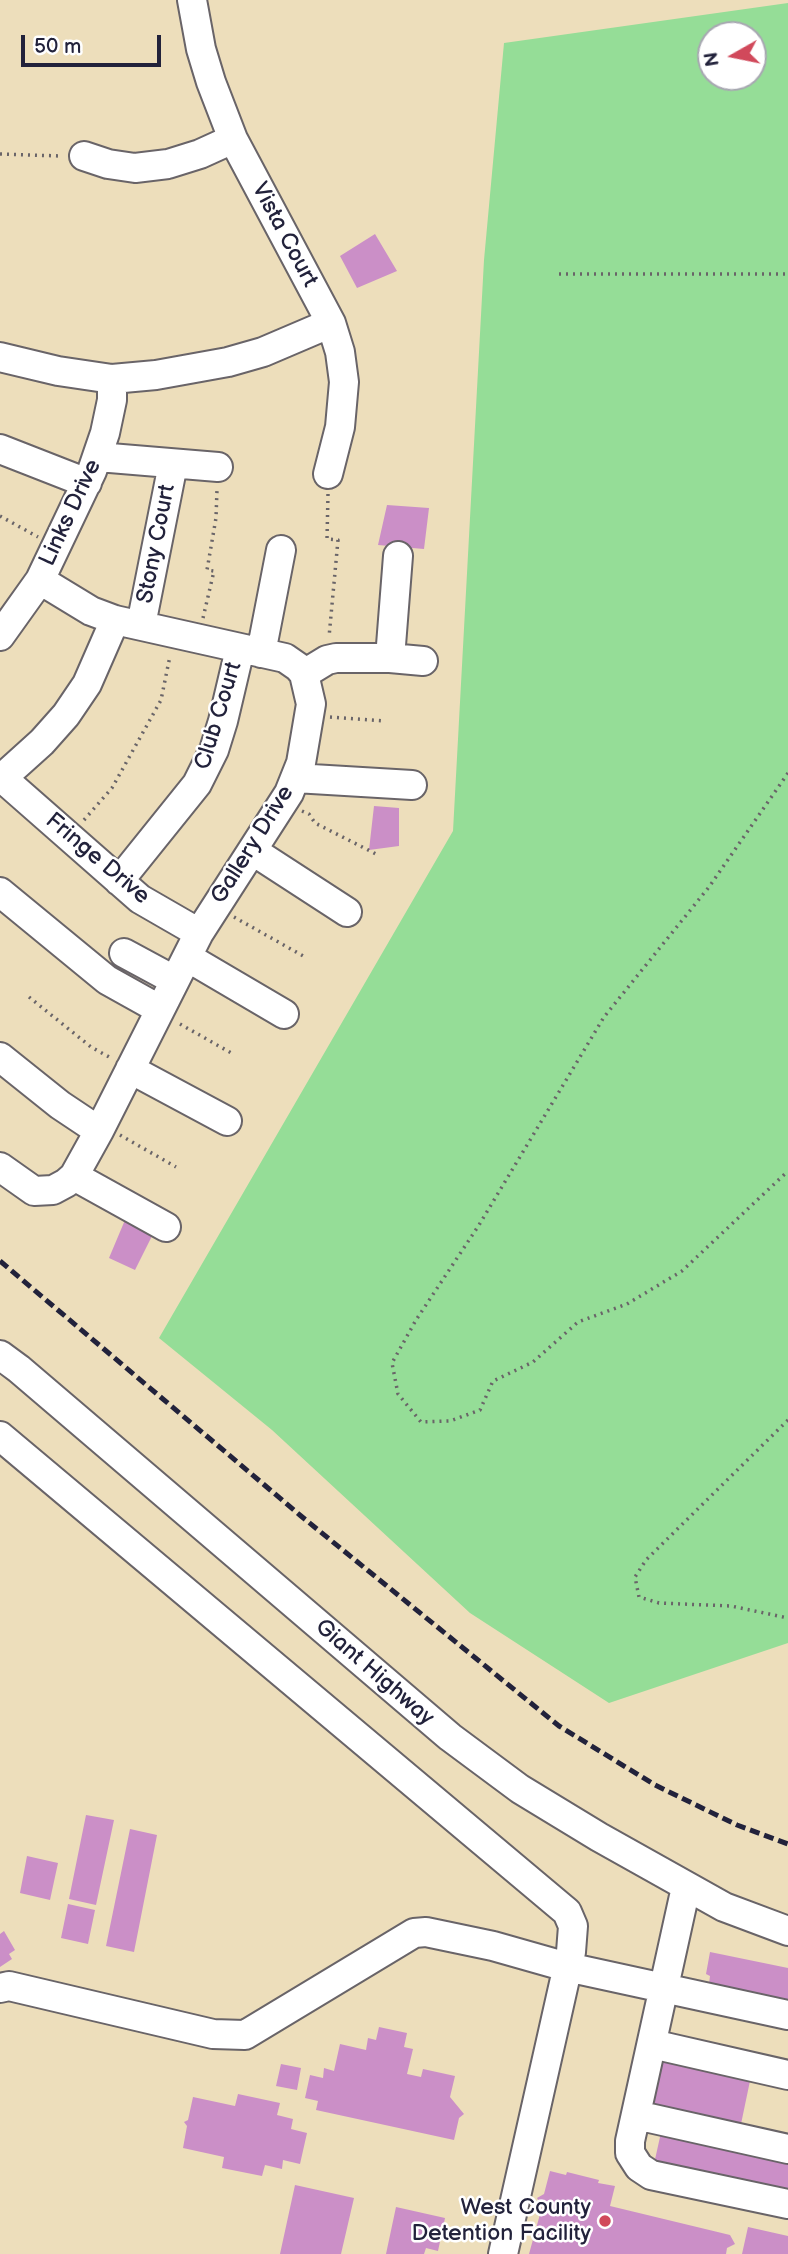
<!DOCTYPE html>
<style>
body{margin:0}
#map{position:relative;width:788px;height:2254px;overflow:hidden;background:#eddebb;font-family:"Balsamiq Sans",sans-serif}
canvas{display:block}
.north{position:absolute;left:697px;top:21px;width:70px;height:70px;box-sizing:border-box;background:#fff;border:2px solid #a7a7b1;border-radius:50%;rotate:261deg;font-size:19px;font-weight:700;line-height:28px;text-align:center;color:#22223b}
.north::after{content:'';display:block;margin:auto;width:24px;height:32px;background:#d1495b;clip-path:polygon(50% 0,100% 100%,50% 72%,0 100%)}
.scale{position:absolute;left:21px;top:35px;width:140px;height:32px;box-sizing:border-box;border:4px solid #22223b;border-top:0;padding-left:9px;font-size:21px;line-height:24px;white-space:nowrap;color:#22223b;-webkit-text-stroke:5px #fff;paint-order:stroke}
</style>
<div id="map">
<canvas width="788" height="2254"></canvas>
<div class="north">N</div>
<div class="scale">50 m</div>
</div>
<script>
const ctx = document.querySelector('canvas').getContext('2d');
ctx.lineJoin = 'round';
function fill(path, color) { ctx.fillStyle = color; ctx.fill(path, 'evenodd'); }
const toPath = rows => new Path2D(rows.map(r => 'M' + r).join(''));
function trace(path, color, width, dash) { ctx.strokeStyle = color; ctx.lineWidth = width; ctx.lineCap = dash ? 'butt' : 'round'; ctx.setLineDash(dash || []); ctx.stroke(path); }
function label(font, color, halo, rows, align = 'center') {
  ctx.font = font + ' "Balsamiq Sans",sans-serif'; ctx.lineWidth = 5; ctx.setLineDash([]); ctx.textBaseline = 'middle'; ctx.strokeStyle = halo; ctx.fillStyle = color; for (const [text, x, y, turn = 0] of rows) {
    ctx.save(); ctx.translate(x, y); ctx.rotate((+turn || 0) * Math.PI / 180); ctx.textAlign = isNaN(turn) ? turn : align; if (halo) ctx.strokeText(text, 0, 0); ctx.fillText(text, 0, 0); ctx.restore();
  }
}
const green = toPath([
 [788,3,788,1643,609,1703,470,1613,272,1430,159,1338,453,831,484,260,504,43],
 [711,35,753,35,753,77,711,77]
]);
const building = toPath([
 [375,234,397,271,357,288,340,256],
 [387,505,429,508,424,549,378,545],
 [374,806,399,808,399,846,369,850],
 [125,1220,152,1236,135,1270,109,1258],
 [86,1815,114,1820,96,1905,69,1899],
 [130,1829,157,1835,134,1952,106,1946],
 [27,1856,58,1863,50,1900,20,1893],
 [68,1904,95,1910,88,1944,61,1938],
 [4,1931,15,1950,9,1954,12,1959,0,1967,0,1934],
 [710,1952,788,1968,788,2009,708,1991,710,1976,706,1974],
 [379,2027,407,2033,404,2047,413,2049,407,2074,421,2077,423,2069,455,2076,450,2097,464,2114,459,2118,454,2140,316,2110,318,2101,305,2098,310,2075,323,2078,324,2068,334,2071,340,2044,366,2050,368,2038,376,2040],
 [659,2056,751,2076,741,2124,649,2104],
 [281,2064,301,2068,297,2090,276,2086],
 [238,2094,280,2103,277,2115,293,2119,291,2129,307,2133,300,2164,283,2160,282,2169,265,2165,262,2176,222,2168,224,2157,183,2148,187,2126,184,2122,188,2120,193,2097,235,2106],
 [662,2128,788,2155,788,2193,654,2164],
 [550,2171,566,2175,567,2172,599,2180,598,2183,615,2186,610,2206,730,2235,735,2244,727,2248,726,2254,529,2254,542,2207,537,2198,544,2194],
 [295,2185,354,2198,341,2254,280,2254],
 [396,2207,445,2218,438,2251,426,2248,424,2254,386,2254],
 [748,2227,788,2236,788,2254,742,2254]
]);
const path = toPath([
 [0,154,61,156],
 [559,274,788,274],
 [328,494,327,539,338,540,329,637],
 [0,516,38,537],
 [203,618,214,571,207,570,216,518,217,490],
 [330,717,384,721],
 [788,773,709,887,604,1017,479,1225,416,1320,392,1363,398,1394,421,1422,450,1421,480,1410,493,1381,533,1362,578,1322,627,1304,682,1271,788,1171],
 [302,811,309,814,315,823,378,855],
 [84,820,112,788,161,700,170,656],
 [234,917,305,957],
 [29,997,91,1047,111,1058],
 [180,1024,233,1054],
 [120,1135,176,1167],
 [788,1420,646,1560,635,1577,639,1597,659,1603,731,1606,788,1618]
]);
const minor = toPath([
 [192,0,201,49,211,82,233,139,331,323,340,352,344,382,340,427,328,474],
 [84,156,108,164,135,168,168,164,200,154,233,139],
 [0,357,58,371,112,379,156,375,228,362,263,352,331,323],
 [0,449,87,483],
 [98,457,218,467],
 [141,625,173,464],
 [0,636,40,580,92,471,105,433,112,400,112,379],
 [261,653,281,550],
 [390,658,398,556],
 [304,674,327,660,336,658,390,658,423,661],
 [0,776,140,899,199,933],
 [2,778,42,742,66,715,87,684,115,620],
 [295,778,412,785],
 [253,851,347,912],
 [119,881,197,784,214,750,223,721,240,649],
 [0,892,107,980,159,1009],
 [124,953,174,980],
 [187,957,284,1014],
 [0,1057,60,1105,99,1131],
 [130,1069,227,1121],
 [0,1167,34,1191,53,1190,66,1183,74,1176,99,1131,199,933,289,793,301,763,311,704,304,674,298,667,285,658,115,620,91,611,40,580],
 [74,1176,166,1227],
 [0,1355,19,1369,450,1737,520,1789,599,1837,724,1907,788,1931],
 [0,1436,567,1912,573,1926,571,1952,503,2254],
 [686,1887,630,2141,630,2153,639,2167,651,2175,788,2204],
 [0,1988,9,1986,213,2034,245,2035,414,1933,426,1932,493,1946,567,1967,788,2015],
 [652,2044,788,2075],
 [636,2115,788,2149]
]);
const rail = toPath([
 [0,1261,301,1516,559,1726,655,1785,737,1825,788,1844]
]);
const markers = [
 [605,2221,7,"#d1495b"]
];
const streetNames = [
 ["Vista Court",284,235,62],
 ["Links Drive",71,513,-65],
 ["Stony Court",157,544,-79],
 ["Club Court",219,716,-73],
 ["Gallery Drive",253,845,-58],
 ["Fringe Drive",97,859,40],
 ["Giant Highway",374,1673,41]
];
const poiNames = [
 ["West County",591,2208],
 ["Detention Facility",591,2234]
];
fill(green, '#95dd97');
fill(building, '#cb8fc7');
trace(minor, '#696468', 32);
trace(path, '#696468', 3.5, [2, 5]);
trace(minor, '#fff', 28);
trace(rail, '#22223b', 5, [10, 5]);
for (const [x, y, r, color] of markers) { const dot = new Path2D(); dot.arc(x, y, r, 0, 2 * Math.PI); ctx.fillStyle = color; ctx.fill(dot); trace(dot, '#fff', 2.5); }
label('23px', '#22223b', '#fff', streetNames);
label('23px', '#22223b', '#fff', poiNames, 'right');
</script>
